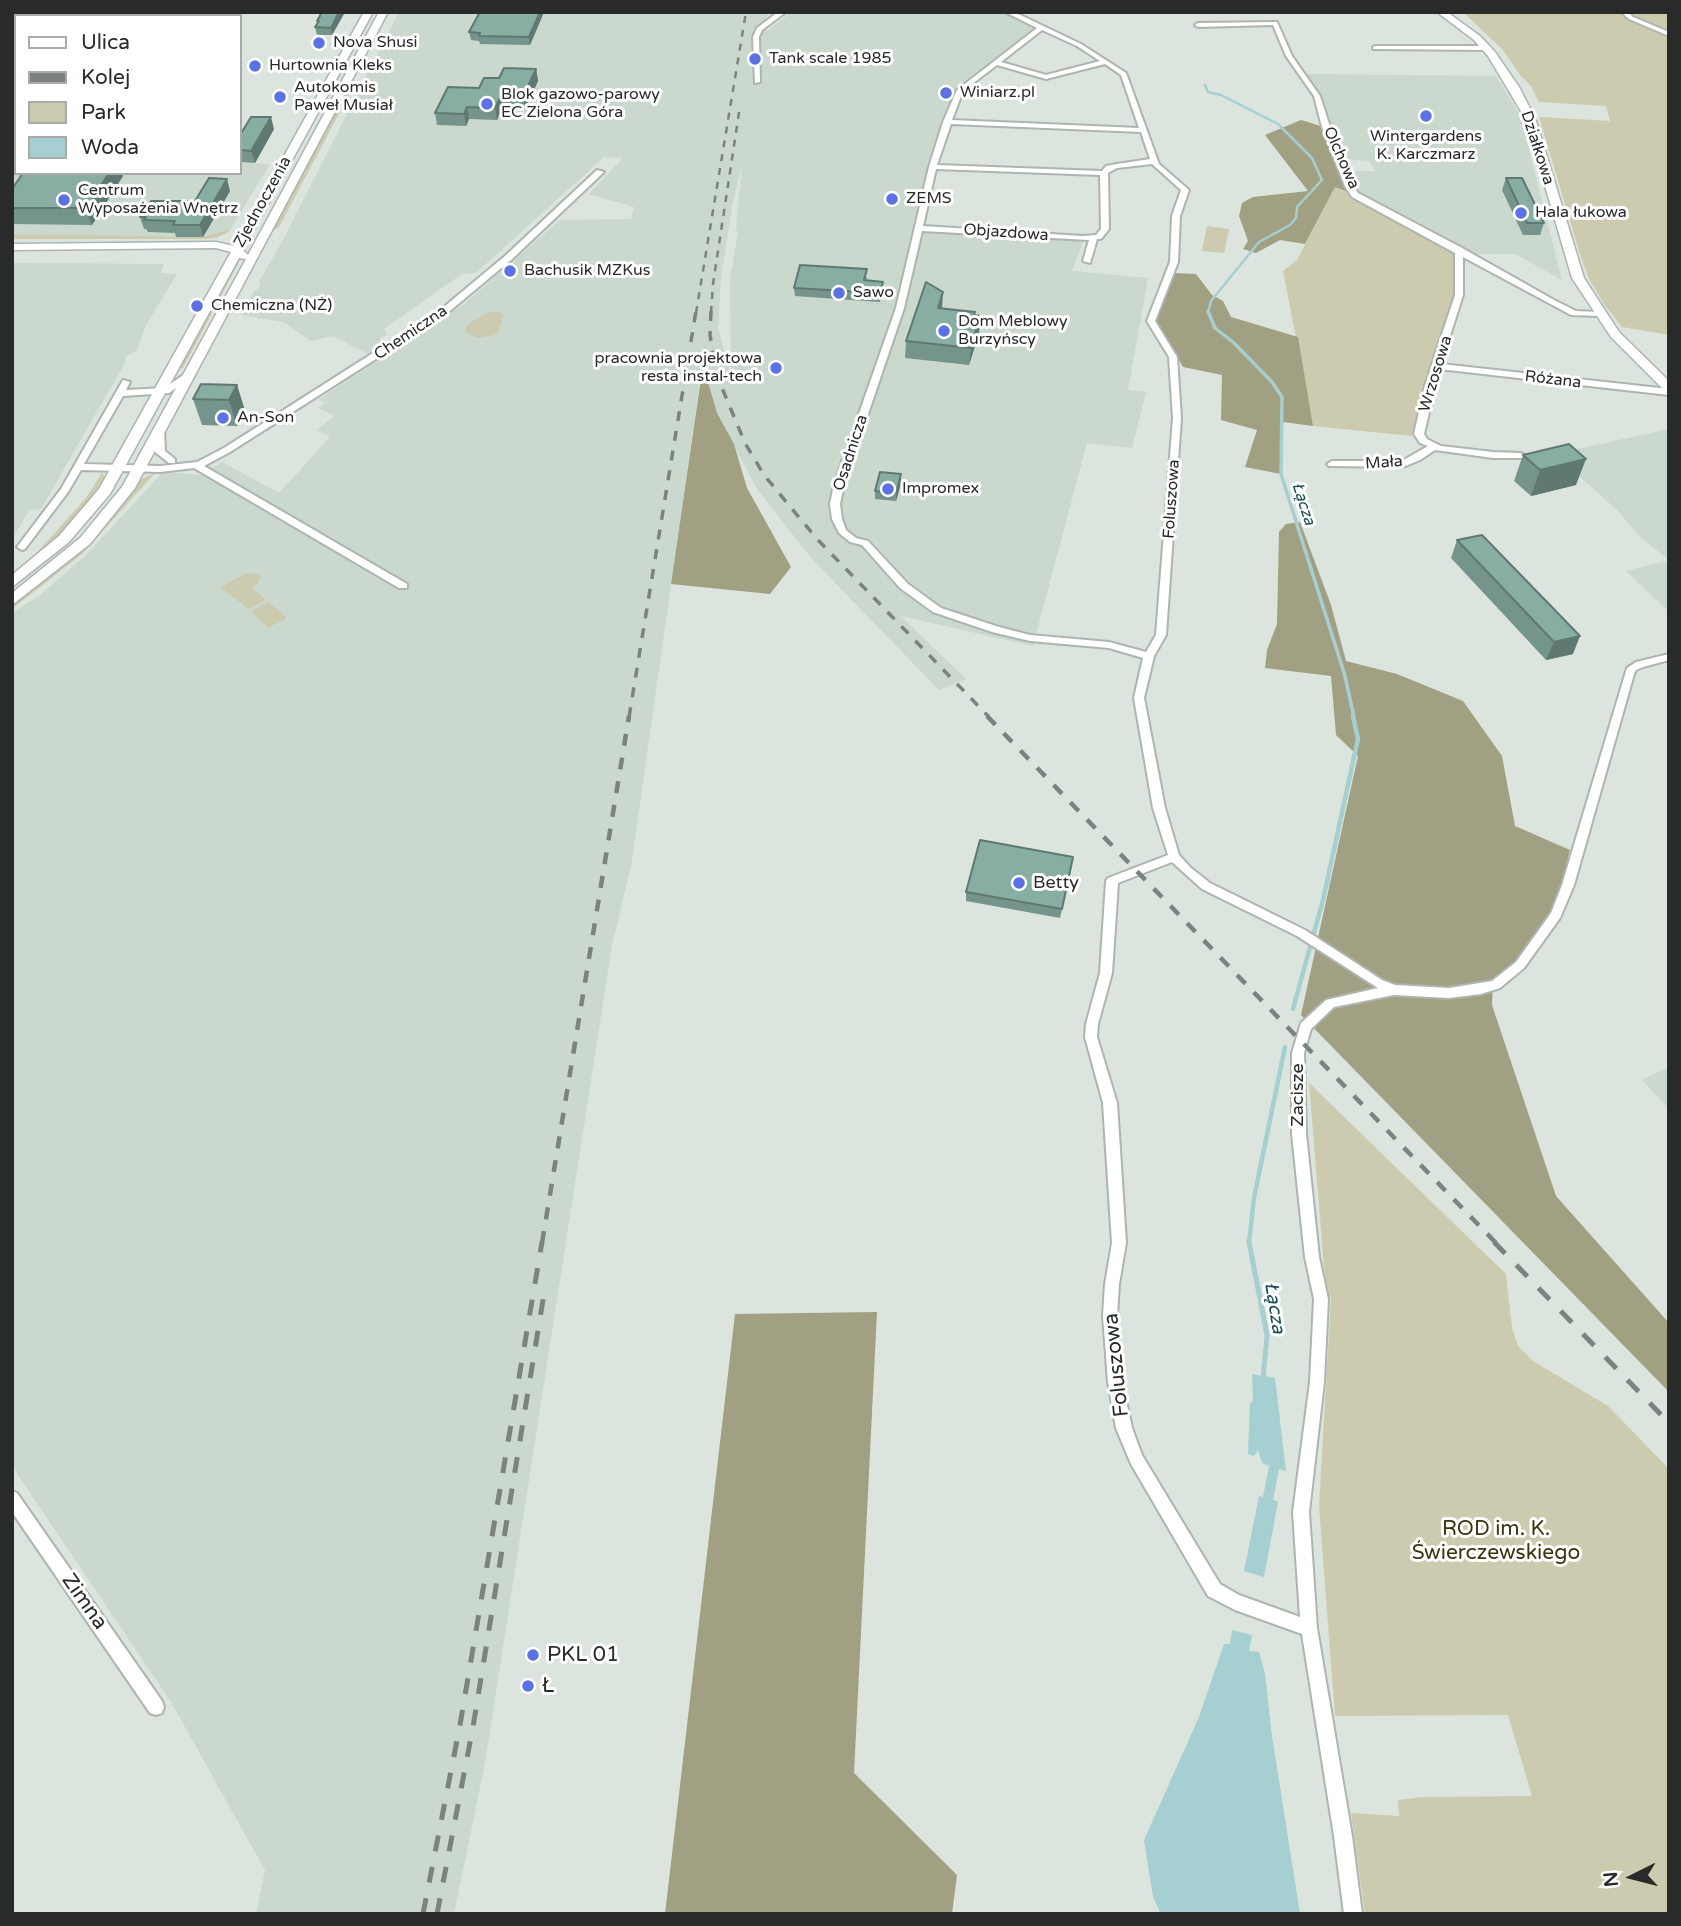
<!DOCTYPE html>
<meta charset="utf-8">
<style>
body{margin:0}
#map{position:relative;width:1681px;height:1926px;overflow:hidden;background:#dbe4dd;font-family:"Varela Round",sans-serif}
canvas{display:block}
.frame{position:absolute;inset:0;border:14px solid #282b29;pointer-events:none}
.legend{position:absolute;left:14px;top:14px;width:228px;height:161px;box-sizing:border-box;background:#fff;border:2px solid #a9aaa9;margin:0;padding:9px 12px;list-style:none;font-size:21px;color:#282b29}
.legend li{display:flex;align-items:center;gap:14px;height:35px}
.legend b{width:35px;border:2px solid #a9aaa9}
.north{position:absolute;left:1597px;top:1842px;width:70px;height:70px;-webkit-text-stroke:5px #fff;paint-order:stroke;rotate:264deg;font-size:19px;font-weight:700;line-height:28px;text-align:center;color:#282b29}
.north::after{content:'';display:block;margin:auto;width:24px;height:32px;background:#282b29;clip-path:polygon(50% 0,100% 100%,50% 72%,0 100%)}
</style>
<div id="map">
<canvas width="1681" height="1926"></canvas>
<div class="frame"></div>
<ul class="legend">
<li><b style="height:9px;background:#fff"></b>Ulica</li>
<li><b style="height:9px;background:#7c827e"></b>Kolej</li>
<li><b style="height:19px;background:#cdcbaf"></b>Park</li>
<li><b style="height:19px;background:#a6cfd1"></b>Woda</li>
</ul>
<div class="north">N</div>
</div>
<script>
const ctx = document.querySelector('canvas').getContext('2d');
ctx.lineJoin = 'round';
function fill(path, color) { ctx.fillStyle = color; ctx.fill(path, 'evenodd'); }
const toPath = rows => new Path2D(rows.map(r => 'M' + r).join(''));
function trace(path, color, width, dash) { ctx.strokeStyle = color; ctx.lineWidth = width; ctx.lineCap = dash ? 'butt' : 'round'; ctx.setLineDash(dash || []); ctx.stroke(path); }
function label(font, color, halo, rows, align = 'center') {
  ctx.font = font + ' "Varela Round",sans-serif'; ctx.lineWidth = 6; ctx.setLineDash([]); ctx.textBaseline = 'middle'; ctx.strokeStyle = halo; ctx.fillStyle = color; for (const [text, x, y, turn = 0] of rows) {
    ctx.save(); ctx.translate(x, y); ctx.rotate((+turn || 0) * Math.PI / 180); ctx.textAlign = isNaN(turn) ? turn : align; if (halo) ctx.strokeText(text, 0, 0); ctx.fillText(text, 0, 0); ctx.restore();
  }
}
const built = toPath([
 [12,12,112,12,109,16,16,16,16,107,13,111,16,112,16,173,240,173,240,163,270,164,230,230,223,235,207,239,12,234],
 [399,12,768,12,764,29,769,30,791,12,1008,12,1040,26,960,90,939,145,922,228,1086,234,1072,271,1148,278,1128,390,1146,392,1132,448,1087,443,1033,646,901,616,966,679,939,690,812,559,757,489,717,413,702,367,631,866,612,945,485,1763,454,1914,256,1914,265,1870,171,1702,12,1466,12,613,39,596,88,553,163,472,201,475,222,462,279,493,330,437,317,430,334,416,318,408,325,403,318,400,464,304,560,220,631,219,634,207,589,194,623,158,604,157,476,273,462,274,384,329,387,334,380,338,381,346,368,354,333,336,311,341,283,322,242,315,254,291,258,289,261,284,259,282,284,238],
 [742,164,736,230,738,232,730,279,731,378,718,328,721,278,732,207],
 [1303,74,1496,76,1521,117,1562,280,1515,254,1472,254,1355,195,1343,171,1375,171,1369,161,1338,158],
 [14,263,164,264,161,273,177,274,146,325,137,350,125,357,126,361,41,509,29,510,12,540],
 [1669,429,1669,612,1626,571,1669,560,1641,538,1618,511,1555,454],
 [1669,1067,1669,1109,1642,1080]
]);
const green = toPath([
 [1463,12,1669,12,1669,335,1622,327,1604,304,1589,279,1580,254,1539,117,1610,121,1606,106,1539,102,1531,86,1520,75,1503,50],
 [349,86,353,87,279,227,273,230],
 [1335,187,1350,190,1472,254,1458,262,1453,307,1426,377,1412,436,1313,426,1283,271,1297,260],
 [1207,226,1229,229,1224,253,1202,251],
 [227,230,230,231,216,238,201,239,12,239,12,234,203,237],
 [241,258,183,368,178,368,239,259],
 [498,311,504,315,498,332,493,335,478,338,466,333,466,327,471,322,489,312],
 [102,473,106,478,101,488,56,541,25,566,85,499],
 [155,473,82,554,12,609,12,606,74,558,116,514,140,480],
 [247,573,261,575,259,582,252,588,266,600,249,609,220,587],
 [269,602,287,618,268,628,251,611],
 [1309,1083,1506,1274,1512,1328,1518,1346,1533,1361,1608,1406,1669,1469,1669,1914,1365,1914,1351,1813,1399,1816,1398,1800,1423,1797,1532,1796,1508,1715,1335,1716,1319,1506,1331,1299,1327,1289,1324,1267]
]);
const forest = toPath([
 [1301,120,1324,127,1345,176,1363,197,1335,187,1305,244,1280,240,1256,253,1243,249,1248,241,1239,216,1242,203,1253,197,1308,191,1265,135],
 [1173,273,1196,274,1212,295,1223,301,1231,317,1298,337,1313,426,1283,422,1281,474,1245,467,1257,430,1221,420,1222,375,1183,367,1173,350,1159,336,1155,327,1155,314],
 [703,365,717,413,734,444,747,488,791,567,770,594,671,584],
 [1300,522,1331,605,1346,661,1397,674,1463,701,1502,756,1515,826,1570,850,1559,893,1544,925,1521,957,1493,983,1492,1005,1556,1196,1669,1323,1669,1392,1301,1015,1358,756,1336,735,1331,676,1265,668,1267,650,1277,624,1279,532,1286,524],
 [877,1312,854,1773,957,1875,952,1914,665,1914,735,1314]
]);
const water = toPath([
 [1252,1374,1275,1378,1286,1471,1279,1469,1273,1500,1278,1502,1264,1577,1244,1571,1259,1496,1263,1497,1269,1466,1262,1463,1258,1450,1254,1456,1248,1454,1250,1403,1253,1401],
 [1232,1630,1252,1635,1249,1651,1259,1652,1265,1674,1272,1736,1300,1914,1161,1914,1153,1897,1144,1840,1199,1717,1224,1644,1230,1644]
]);
const streamFar3 = toPath([
 [1205,85,1208,92,1221,95,1278,124,1312,158,1322,180,1297,207,1296,218,1290,225,1259,242,1211,301,1208,313]
]);
const streamFar2 = toPath([
 [1208,311,1215,328,1234,343,1272,382,1282,397,1281,474,1345,676,1354,717]
]);
const streamFar1 = toPath([
 [1293,1009,1323,900,1358,739,1353,716],
 [1249,1243,1254,1198,1285,1047]
]);
const stream = toPath([
 [1249,1242,1267,1335,1263,1379]
]);
const street = toPath([
 [778,12,786,12,762,30,759,37,760,82,755,83,753,37,757,28,778,12],
 [1005,12,1014,12,1081,44,1126,73,1159,164,1189,190,1180,216,1178,262,1155,321,1177,357,1181,418,1166,635,1154,656,1144,698,1165,808,1179,855,1191,868,1210,883,1305,930,1382,980,1395,985,1449,988,1492,981,1516,962,1551,913,1562,885,1627,668,1636,662,1669,654,1669,660,1643,667,1636,670,1634,674,1574,885,1560,918,1524,968,1500,988,1481,994,1449,998,1394,995,1334,1007,1311,1029,1304,1053,1306,1134,1319,1257,1328,1299,1324,1382,1309,1512,1317,1628,1352,1836,1362,1914,1344,1914,1334,1836,1302,1634,1235,1610,1208,1596,1131,1464,1116,1428,1108,1382,1103,1316,1105,1284,1112,1243,1103,1103,1085,1037,1086,1024,1100,973,1106,881,1108,878,1168,855,1153,808,1134,698,1143,658,1109,648,1030,641,992,632,933,612,900,588,862,545,850,542,839,533,832,519,830,504,834,485,896,308,929,167,943,122,957,90,1037,28,1005,12],
 [1042,30,1077,46,1100,61,1046,75,1001,62,1042,30],
 [1105,64,1121,75,1139,128,952,120,963,91,997,65,1046,79,1105,64],
 [951,124,1141,132,1150,159,1117,164,1106,166,1102,171,937,165,951,124],
 [1152,164,1181,190,1172,216,1170,262,1147,321,1169,357,1173,418,1156,635,1146,652,1109,642,1030,635,999,627,941,608,908,584,868,541,856,538,846,530,842,519,840,504,844,485,904,308,922,231,1089,240,1083,261,1090,263,1097,239,1101,239,1109,229,1108,173,1117,168,1152,164],
 [936,169,1100,175,1101,229,1096,235,1082,236,923,226,936,169],
 [1172,862,1202,889,1297,936,1378,988,1326,1000,1301,1023,1292,1053,1292,1134,1305,1257,1314,1299,1310,1382,1293,1512,1300,1617,1239,1595,1220,1584,1142,1455,1132,1428,1122,1382,1117,1316,1119,1284,1126,1243,1117,1103,1097,1037,1098,1024,1112,973,1118,883,1172,862],
 [1621,12,1628,12,1633,17,1669,32,1669,36,1629,19,1621,12],
 [1277,22,1292,56,1320,96,1330,127,1353,186,1358,193,1462,248,1554,300,1576,311,1599,312,1603,314,1599,316,1571,315,1463,257,1463,295,1441,364,1669,389,1669,395,1439,369,1424,434,1427,439,1441,446,1493,452,1520,453,1523,454,1523,458,1493,458,1435,450,1420,460,1403,467,1329,466,1327,464,1332,461,1402,461,1428,446,1420,443,1414,434,1425,386,1455,295,1455,253,1352,197,1345,186,1322,127,1314,96,1286,56,1273,25,1198,27,1195,25,1198,23,1277,22],
 [1375,46,1487,46,1490,48,1487,50,1373,49,1373,47,1375,46],
 [597,170,604,172,511,260,445,315,230,452,204,466,407,584,407,588,399,588,194,468,160,472,81,470,68,492,25,549,22,550,17,547,61,489,123,380,130,382,126,390,164,388,185,374,192,376,169,393,123,396,84,464,160,466,197,462,224,448,439,311,505,256,597,170],
 [160,428,164,431,165,451,175,459,175,463,169,463,155,452,156,431,160,428],
 [12,1491,17,1493,162,1701,164,1707,162,1713,156,1715,150,1713,12,1512,12,1491]
]);
const secondary = toPath([
 [364,12,373,12,243,250,248,255,379,12,388,12,135,488,90,544,12,605,12,593,80,538,122,487,246,259,239,258,110,494,69,542,12,587,12,575,59,536,99,489,231,252,216,248,12,250,12,244,216,242,234,246,364,12],
 [1437,12,1447,12,1480,36,1495,52,1519,87,1535,118,1584,278,1619,332,1669,381,1669,392,1665,391,1611,337,1572,278,1525,118,1488,56,1474,40,1437,12]
]);
const railFar3 = toPath([
 [696,313,746,12],
 [711,313,713,284,740,106]
]);
const railFar2 = toPath([
 [711,311,710,335,717,376,745,443,764,475,817,539,989,717],
 [629,717,696,311]
]);
const railFar1 = toPath([
 [987,716,1496,1243],
 [542,1243,629,716]
]);
const rail = toPath([
 [1494,1242,1669,1423],
 [423,1914,460,1725,542,1242],
 [437,1914,473,1727,544,1294]
]);
const wall = toPath([
 [322,12,345,12,332,35,317,35,315,27,317,24,317,21],
 [544,12,530,45,480,44,479,41,471,40,469,32],
 [536,69,538,81,525,109,502,108,497,120,469,119,466,126,437,125,435,113,479,88,499,78],
 [274,129,255,163,240,162,240,135],
 [23,173,122,173,123,176,92,225,12,224,12,189],
 [1506,178,1544,223,1540,235,1523,235,1502,190],
 [230,191,203,237,176,237,175,233,148,232,146,229,144,229,140,217],
 [867,277,866,281,883,290,880,302,795,296,794,288],
 [942,308,975,312,975,315,980,316,979,333,969,365,905,358,906,341],
 [237,385,245,411,237,426,202,425,193,399],
 [1523,455,1576,485,1531,496,1514,481],
 [901,483,896,501,875,499,875,491],
 [1457,540,1573,654,1546,660,1451,558],
 [1072,866,1060,918,966,901,966,892]
]);
const shadedWall = toPath([
 [339,12,345,12,332,35,331,28],
 [540,12,544,12,530,45,529,37],
 [536,69,538,81,525,109,523,97],
 [501,96,502,108,497,120,495,108],
 [467,107,469,119,466,126,464,114],
 [271,117,274,129,255,163,251,151],
 [109,173,122,173,123,176,92,225,86,208],
 [227,179,230,191,203,237,200,225],
 [943,292,942,309,938,308],
 [980,316,979,333,969,365,971,348],
 [237,385,245,411,237,426,229,400],
 [1586,459,1576,485,1531,496,1540,470],
 [901,474,901,483,896,501,896,493],
 [1580,636,1573,654,1546,660,1554,642]
]);
const building = toPath([
 [322,12,339,12,331,28,315,27,319,21,317,21,322,12],
 [480,12,540,12,529,37,479,36,480,33,469,32,480,12],
 [504,68,536,69,523,97,501,96,495,108,467,107,464,114,435,113,448,87,479,88,484,78,499,78,504,68],
 [251,117,271,117,251,151,240,150,240,135,251,117],
 [23,173,109,173,86,208,12,208,12,189,23,173],
 [209,178,227,179,200,225,173,225,175,221,144,220,146,217,140,217,151,201,195,201,209,178],
 [1506,178,1522,178,1544,223,1527,223,1506,178],
 [800,265,867,269,864,280,883,282,880,293,794,288,800,265],
 [926,282,943,292,938,308,975,312,974,315,980,316,971,348,906,341,926,282],
 [201,384,237,385,229,400,193,399,201,384],
 [1569,444,1586,459,1540,470,1523,455,1569,444],
 [880,472,901,474,896,493,875,491,880,472],
 [1482,535,1580,636,1554,642,1457,540,1482,535],
 [980,840,1073,857,1062,909,966,892,980,840]
]);
const markers = [
 [319,43,7,"#5a71e7"],
 [755,59,7,"#5a71e7"],
 [255,66,7,"#5a71e7"],
 [946,93,7,"#5a71e7"],
 [280,97,7,"#5a71e7"],
 [487,104,7,"#5a71e7"],
 [1426,116,7,"#5a71e7"],
 [892,199,7,"#5a71e7"],
 [64,200,7,"#5a71e7"],
 [1521,213,7,"#5a71e7"],
 [510,271,7,"#5a71e7"],
 [839,293,7,"#5a71e7"],
 [197,306,7,"#5a71e7"],
 [944,331,7,"#5a71e7"],
 [776,368,7,"#5a71e7"],
 [223,418,7,"#5a71e7"],
 [888,489,7,"#5a71e7"],
 [1019,883,7,"#5a71e7"],
 [533,1655,7,"#5a71e7"],
 [528,1686,7,"#5a71e7"]
];
const farPoinames = [
 ["Nova Shusi",333,43],
 ["Tank scale 1985",769,59],
 ["Hurtownia Kleks",269,66],
 ["Autokomis",294,88],
 ["Paweł Musiał",294,106],
 ["Winiarz.pl",960,93],
 ["Blok gazowo-parowy",501,95],
 ["EC Zielona Góra",501,113],
 ["Wintergardens",1426,137,"center"],
 ["K. Karczmarz",1426,155,"center"],
 ["Centrum",78,191],
 ["Wyposażenia Wnętrz",78,209],
 ["ZEMS",906,199],
 ["Hala łukowa",1535,213],
 ["Bachusik MZKus",524,271],
 ["Sawo",853,293],
 ["Chemiczna (NŻ)",211,306],
 ["Dom Meblowy",958,322],
 ["Burzyńscy",958,340],
 ["pracownia projektowa",762,359,"right"],
 ["resta instal-tech",762,377,"right"],
 ["An-Son",237,418],
 ["Impromex",902,489]
];
const farStreetnames = [
 ["Działkowa",1537,148,72],
 ["Olchowa",1341,158,66],
 ["Zjednoczenia",263,202,-61],
 ["Objazdowa",1006,233,4],
 ["Chemiczna",411,333,-34],
 ["Wrzosowa",1436,374,-73],
 ["Różana",1553,380,7],
 ["Osadnicza",851,453,-72],
 ["Mała",1384,463,-4],
 ["Foluszowa",1172,499,-86]
];
const farWaternames = [
 ["Łącza",1303,504,72]
];
const poiNames = [
 ["Betty",1033,883]
];
const streetNames = [
 ["Zacisze",1298,1095,-90]
];
const waterNames = [
 ["Łącza",1274,1308,81]
];
const nearStreetnames = [
 ["Foluszowa",1117,1365,-96],
 ["Zimna",84,1602,55]
];
const nearParknames = [
 ["ROD im. K.",1496,1529],
 ["Świerczewskiego",1496,1553]
];
const nearPoinames = [
 ["PKL 01",547,1655],
 ["Ł",542,1686]
];
fill(built, '#cad8ce');
fill(green, '#cdcbaf');
fill(forest, '#a2a082');
fill(water, '#a6cfd1');
trace(streamFar3, '#a6cfd1', 2.5);
trace(streamFar2, '#a6cfd1', 3.5);
trace(streamFar1, '#a6cfd1', 4.5);
trace(stream, '#a6cfd1', 5);
trace(street, '#adb5af', 4);
trace(secondary, '#adb5af', 3);
fill(street, '#fff');
fill(secondary, '#fff');
trace(railFar3, '#7c827e', 2.5, [7, 7]);
trace(railFar2, '#7c827e', 3.5, [10, 10]);
trace(railFar1, '#7c827e', 4.5, [12, 12]);
trace(rail, '#7c827e', 5, [16, 16]);
fill(wall, '#75958c');
fill(shadedWall, '#5f7972');
fill(building, '#88ada3');
trace(building, '#5f7972', 2);
for (const [x, y, r, color] of markers) { const dot = new Path2D(); dot.arc(x, y, r, 0, 2 * Math.PI); ctx.fillStyle = color; ctx.fill(dot); trace(dot, '#fff', 2.5); }
label('16px', '#282b29', '#fff', farPoinames, 'left');
label('16px', '#282b29', '#fff', farStreetnames);
label('italic 16px', '#165053', '#fff', farWaternames);
label('18px', '#282b29', '#fff', poiNames, 'left');
label('18px', '#282b29', '#fff', streetNames);
label('italic 19px', '#165053', '#fff', waterNames);
label('21px', '#282b29', '#fff', nearStreetnames);
label('21px', '#38350d', '#fff', nearParknames);
label('21px', '#282b29', '#fff', nearPoinames, 'left');
</script>
